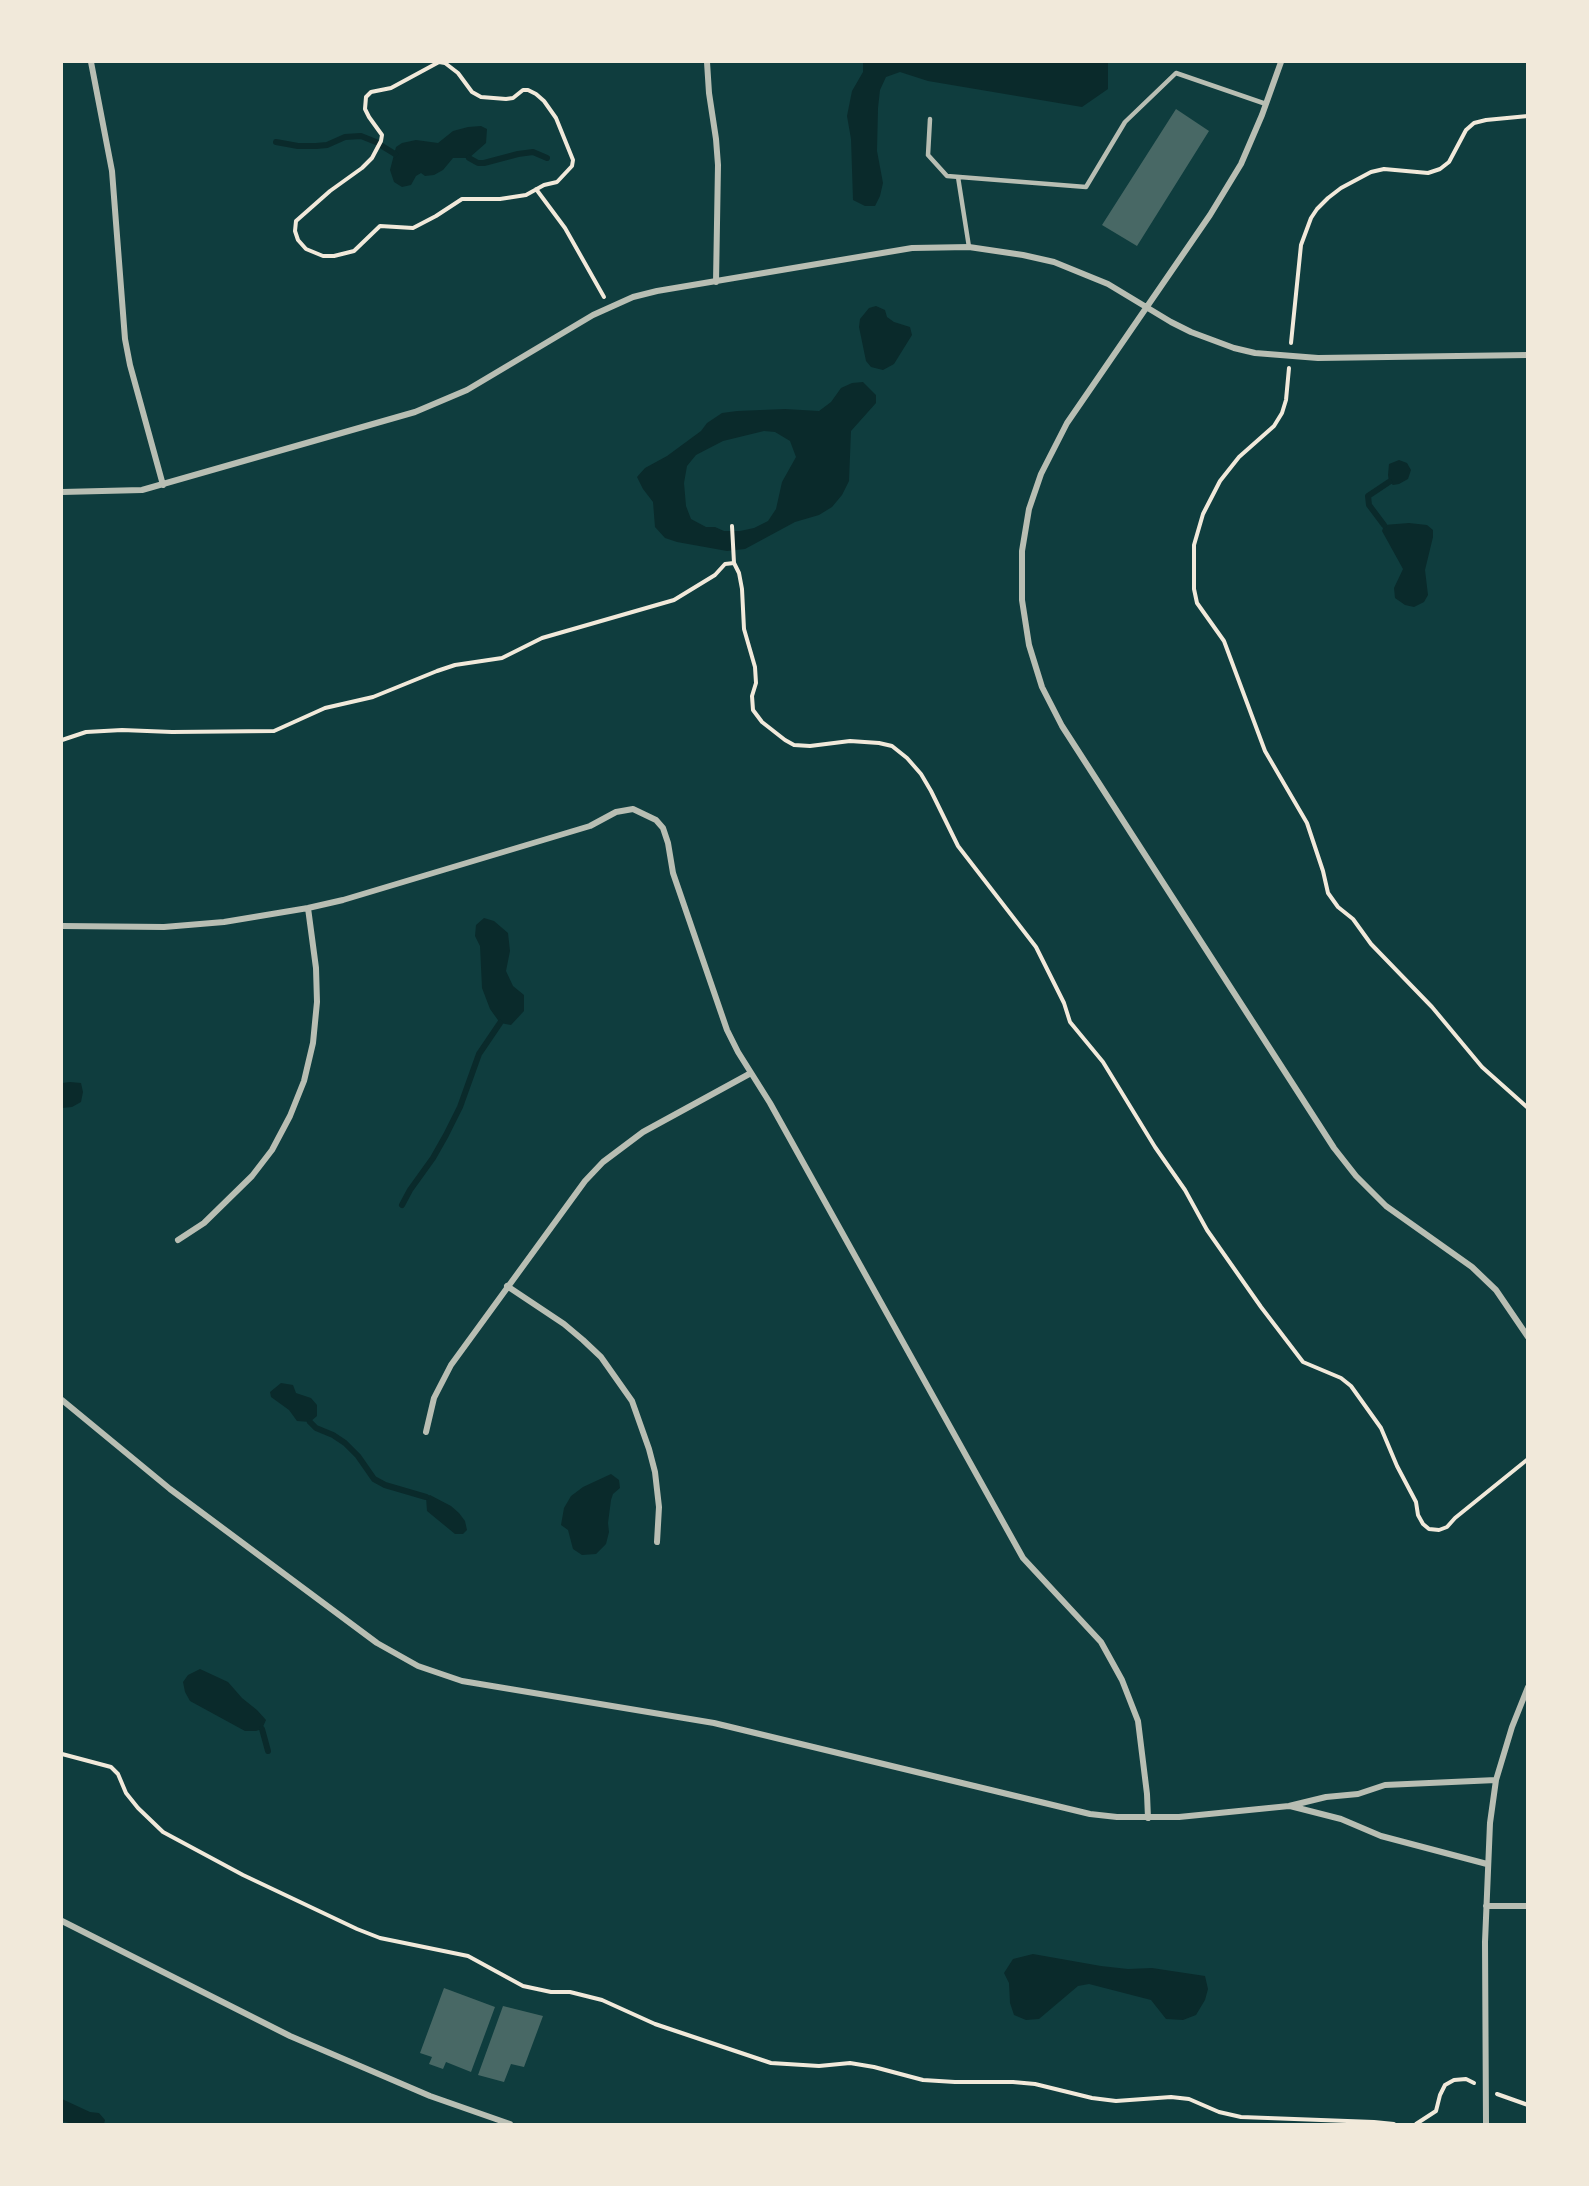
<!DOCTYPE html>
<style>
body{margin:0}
#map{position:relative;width:1589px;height:2186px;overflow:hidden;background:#0f3d3e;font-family:Rubik,sans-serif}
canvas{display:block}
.frame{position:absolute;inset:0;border:63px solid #f1e9da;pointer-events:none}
</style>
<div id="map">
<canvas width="1589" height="2186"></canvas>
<div class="frame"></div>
</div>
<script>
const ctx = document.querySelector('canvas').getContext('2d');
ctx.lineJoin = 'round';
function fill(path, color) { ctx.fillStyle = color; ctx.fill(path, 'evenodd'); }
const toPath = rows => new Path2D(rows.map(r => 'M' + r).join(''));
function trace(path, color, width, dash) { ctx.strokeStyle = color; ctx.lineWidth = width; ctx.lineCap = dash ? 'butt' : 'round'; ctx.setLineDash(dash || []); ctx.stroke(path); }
const water = toPath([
 [863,62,1108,62,1108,89,1082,107,928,81,900,72,886,77,880,90,878,108,877,151,883,183,880,196,875,206,865,206,853,200,851,139,847,116,852,91,863,72],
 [481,126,487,129,486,143,469,158,453,158,443,170,434,175,425,176,421,173,416,176,411,185,402,187,394,182,390,170,396,147,402,143,416,140,438,143,453,131,468,127],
 [876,306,885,310,887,317,894,322,910,327,912,335,894,364,883,370,871,367,866,361,859,327,860,319,869,308],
 [863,382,876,395,876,403,851,431,849,481,842,495,832,507,819,515,795,522,745,549,727,551,677,542,665,538,655,527,653,502,643,489,637,477,645,468,667,456,701,431,707,423,722,413,737,411,785,409,819,411,831,402,841,388,852,383],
 [764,431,775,432,790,441,796,457,782,482,776,509,768,521,754,528,740,531,724,531,715,527,706,527,691,519,686,506,684,483,687,466,696,455,723,441],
 [1399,460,1407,463,1411,470,1408,479,1399,484,1393,485,1389,482,1388,475,1389,464],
 [1409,523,1427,525,1433,530,1433,537,1425,570,1428,595,1424,602,1414,607,1405,605,1395,598,1394,588,1403,569,1382,531,1384,525],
 [484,918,494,921,508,933,510,951,506,971,513,986,524,995,524,1011,511,1025,500,1023,490,1009,482,988,480,946,475,936,476,925],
 [70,1082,81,1083,83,1092,81,1102,72,1107,62,1108,62,1083],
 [281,1383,293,1385,296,1393,311,1398,317,1405,317,1416,310,1422,297,1421,289,1410,271,1397,270,1392],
 [611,1474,619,1480,620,1488,613,1494,611,1500,608,1523,609,1532,606,1544,596,1554,582,1555,573,1549,568,1530,561,1525,564,1508,571,1496,583,1487],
 [430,1495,451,1506,459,1513,465,1521,467,1530,463,1534,455,1534,427,1511,426,1497],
 [200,1669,228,1682,242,1698,257,1710,266,1720,262,1729,256,1731,245,1731,190,1701,185,1692,183,1682,188,1675],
 [1033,1954,1101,1966,1128,1969,1152,1968,1205,1976,1208,1989,1205,2000,1196,2015,1183,2020,1166,2019,1151,2000,1089,1984,1078,1986,1039,2019,1026,2020,1014,2015,1010,2003,1009,1983,1004,1973,1013,1959],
 [62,2099,90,2112,99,2113,105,2120,104,2124,72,2124,62,2121]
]);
const stream = toPath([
 [276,142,298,146,316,146,327,145,345,137,361,136,376,142],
 [382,146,395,154],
 [469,158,478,163,484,163,518,154,533,152,547,158],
 [1384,525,1369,505,1368,496,1389,482],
 [402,1205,410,1190,433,1158,446,1135,460,1107,479,1054,500,1023],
 [310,1422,316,1428,333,1435,345,1443,358,1456,374,1479,385,1485,426,1497],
 [262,1729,268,1751]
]);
const building = toPath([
 [1176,109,1209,131,1137,246,1102,225],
 [444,1988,495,2007,471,2072,446,2062,443,2069,429,2064,432,2057,420,2053],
 [503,2006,543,2016,524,2067,511,2064,504,2082,478,2075]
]);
const path = toPath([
 [439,62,445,63,458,73,472,92,481,97,506,99,513,98,523,90,528,90,536,94,544,101,556,118,573,160,572,166,557,182,544,185,526,195,500,199,462,199,436,216,413,228,380,226,354,251,334,256,323,256,306,249,298,240,295,231,296,221,330,191,362,168,372,158,381,141,382,135,369,117,365,109,366,97,371,92,391,88,439,62],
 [536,189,565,228,604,297],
 [1291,343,1301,245,1311,218,1317,209,1328,198,1341,188,1371,172,1384,169,1428,173,1440,169,1449,162,1466,130,1474,123,1486,120,1528,116],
 [1289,368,1286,400,1282,413,1274,426,1239,457,1220,481,1203,514,1194,545,1194,589,1197,603,1224,641,1265,751,1307,823,1323,871,1328,893,1338,907,1353,919,1371,944,1432,1007,1482,1067,1528,1108],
 [732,526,734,563],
 [62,740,86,732,122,730,172,732,274,731,325,708,373,697,437,671,455,665,502,658,542,638,674,600,715,575,725,564,734,563,739,573,742,589,744,629,755,667,756,683,752,696,753,710,762,722,785,740,794,745,810,746,850,741,879,743,892,746,907,758,921,774,931,791,958,846,1036,947,1064,1003,1070,1022,1103,1062,1155,1147,1185,1190,1207,1230,1261,1307,1303,1362,1341,1378,1351,1386,1381,1428,1397,1466,1416,1502,1418,1515,1423,1524,1429,1529,1439,1530,1447,1527,1455,1518,1528,1459],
 [62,1754,111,1767,118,1774,126,1793,138,1808,163,1832,243,1875,357,1929,380,1938,468,1956,523,1986,551,1992,570,1992,602,2000,655,2024,771,2063,819,2066,850,2063,874,2067,923,2080,955,2082,1013,2082,1035,2084,1092,2098,1116,2101,1171,2097,1189,2099,1219,2112,1241,2117,1374,2122,1394,2124],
 [1497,2094,1528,2105],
 [1416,2124,1436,2111,1440,2095,1445,2085,1454,2080,1466,2079,1474,2083]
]);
const service = toPath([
 [930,119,928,155,947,176,1086,187,1125,122,1176,73,1266,104],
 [958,177,969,247]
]);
const minor = toPath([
 [91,62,112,171,125,339,130,365,163,485],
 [707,62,709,93,716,139,718,165,716,282],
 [1281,62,1262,115,1241,164,1210,215,1067,423,1041,474,1029,509,1022,551,1022,600,1029,645,1042,687,1062,726,1334,1148,1356,1176,1386,1206,1472,1267,1496,1290,1528,1337],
 [62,492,142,490,415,412,467,390,593,315,633,297,657,291,912,248,969,247,1023,255,1054,262,1108,284,1171,322,1191,332,1234,348,1255,353,1318,358,1528,355],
 [62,926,164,927,224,922,308,908,343,900,590,826,616,812,633,809,656,820,663,828,668,843,673,873,727,1030,738,1052,770,1103,1023,1558,1101,1642,1122,1680,1138,1721,1147,1794,1148,1818],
 [178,1240,204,1223,252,1176,272,1150,290,1116,304,1081,313,1043,317,1002,316,968,308,908],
 [507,1286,564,1324,583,1340,601,1357,632,1401,649,1449,655,1472,659,1507,657,1542],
 [62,1400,170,1489,377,1643,418,1666,462,1681,714,1723,1090,1814,1117,1817,1179,1817,1289,1806,1326,1797,1358,1794,1385,1785,1496,1780],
 [426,1432,434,1398,451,1365,585,1181,603,1162,643,1132,751,1073],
 [1290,1806,1341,1819,1381,1836,1487,1864],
 [1486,1906,1528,1906],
 [62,1921,290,2036,430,2096,510,2124],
 [1486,2124,1485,1942,1490,1823,1496,1780,1512,1727,1528,1687]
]);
fill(water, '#0a2a2b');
trace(stream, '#0a2a2b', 6);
fill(building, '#486865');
trace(path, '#f1e9da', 4);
trace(service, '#b8beb3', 4.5);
trace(minor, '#b8beb3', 6);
</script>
